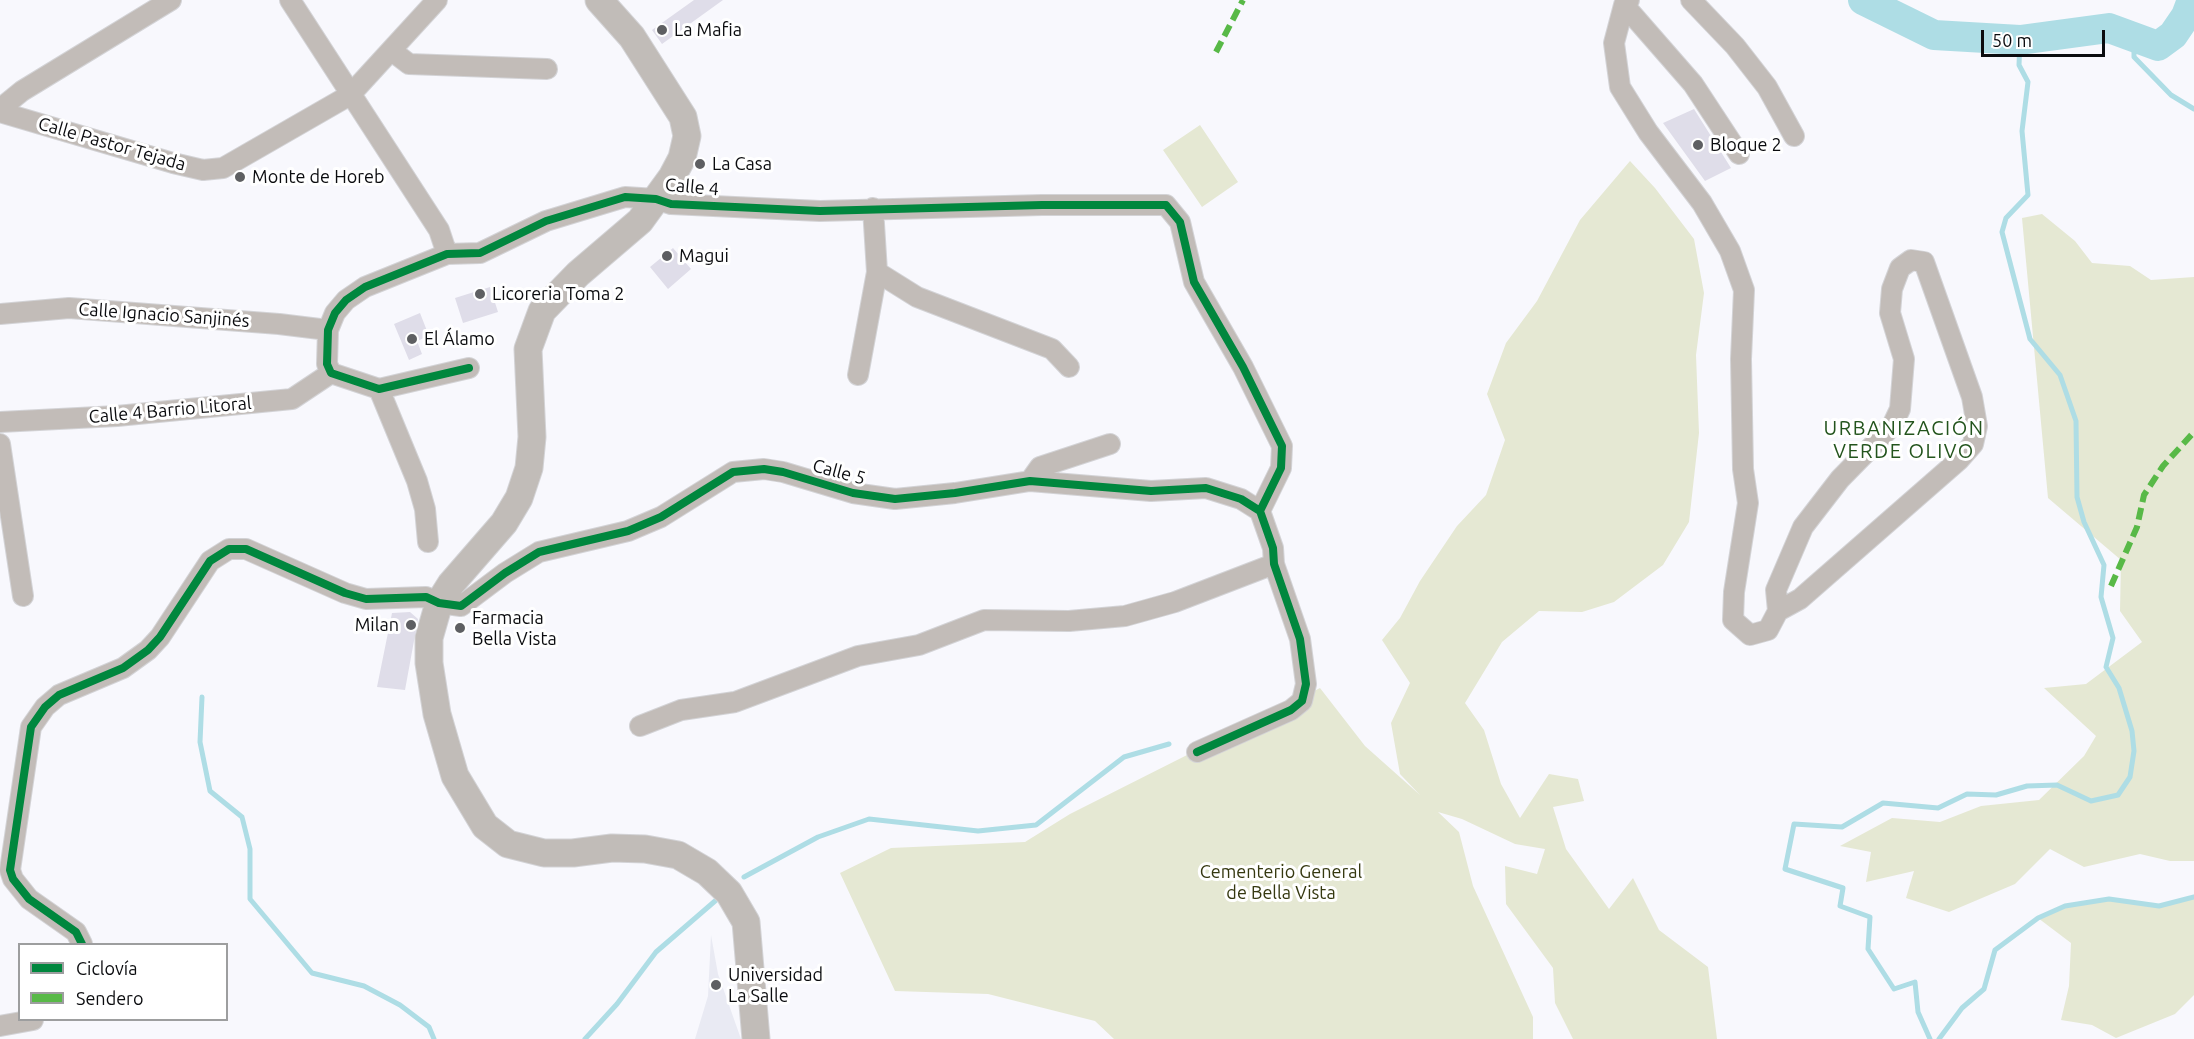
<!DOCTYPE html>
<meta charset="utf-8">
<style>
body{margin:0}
#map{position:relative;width:2194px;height:1039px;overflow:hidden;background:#f8f8fd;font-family:Ubuntu,sans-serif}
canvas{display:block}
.legend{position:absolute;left:18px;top:943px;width:210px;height:78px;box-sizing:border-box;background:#fff;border:2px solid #9d9e9f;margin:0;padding:8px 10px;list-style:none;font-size:18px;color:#0b0c0f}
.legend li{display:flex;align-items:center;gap:12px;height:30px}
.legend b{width:30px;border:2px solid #9d9e9f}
.scale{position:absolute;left:1981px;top:30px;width:124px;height:27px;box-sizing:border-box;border:3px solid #0b0c0f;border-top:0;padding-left:8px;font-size:18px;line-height:21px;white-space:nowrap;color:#0b0c0f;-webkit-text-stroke:4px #fff;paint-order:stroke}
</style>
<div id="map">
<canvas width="2194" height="1039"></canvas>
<ul class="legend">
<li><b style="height:8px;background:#00873e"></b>Ciclovía</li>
<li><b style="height:8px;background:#58b947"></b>Sendero</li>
</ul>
<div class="scale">50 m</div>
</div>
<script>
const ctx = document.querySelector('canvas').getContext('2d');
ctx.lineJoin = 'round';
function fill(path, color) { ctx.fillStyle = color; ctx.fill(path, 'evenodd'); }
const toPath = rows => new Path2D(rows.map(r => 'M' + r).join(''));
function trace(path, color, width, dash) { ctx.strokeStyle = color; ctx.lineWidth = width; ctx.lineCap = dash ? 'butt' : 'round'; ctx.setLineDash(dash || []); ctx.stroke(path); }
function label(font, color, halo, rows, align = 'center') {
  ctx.font = font + ' Ubuntu,sans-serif'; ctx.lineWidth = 6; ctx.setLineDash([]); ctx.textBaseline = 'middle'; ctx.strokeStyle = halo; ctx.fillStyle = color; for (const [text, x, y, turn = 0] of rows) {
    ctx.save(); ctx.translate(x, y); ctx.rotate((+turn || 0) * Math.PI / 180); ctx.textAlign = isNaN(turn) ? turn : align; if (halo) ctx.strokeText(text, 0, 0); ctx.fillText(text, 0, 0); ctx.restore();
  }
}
const built = toPath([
 [711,935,718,974,741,1039,695,1039,708,996]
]);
const green = toPath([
 [1200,125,1238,182,1202,207,1163,150],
 [1630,161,1655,188,1694,239,1704,293,1696,355,1699,433,1689,522,1663,565,1614,602,1582,612,1539,611,1502,642,1465,703,1484,730,1501,784,1520,818,1549,774,1578,779,1584,801,1553,807,1566,849,1609,909,1633,878,1659,930,1708,967,1717,1039,1573,1039,1555,1003,1553,968,1506,904,1505,866,1537,874,1545,849,1515,844,1462,819,1438,812,1459,832,1473,886,1533,1017,1533,1039,1114,1039,1095,1021,988,994,895,991,840,873,891,848,1025,842,1070,814,1320,688,1365,746,1420,795,1400,774,1391,723,1410,683,1382,640,1400,618,1420,581,1457,526,1486,495,1505,440,1487,394,1506,343,1537,301,1580,220],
 [2042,214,2075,241,2092,263,2130,266,2151,280,2194,277,2194,861,2170,861,2140,854,2084,867,2050,849,2015,884,1949,912,1906,898,1914,871,1866,882,1871,852,1840,846,1892,818,1940,822,1981,806,2039,800,2084,756,2096,736,2044,688,2086,684,2142,642,2120,611,2121,560,2048,498,2022,218],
 [2194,897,2194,995,2175,1014,2116,1038,2092,1025,2061,1020,2069,986,2071,943,2038,918,2065,906,2109,899,2159,906]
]);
const stream = toPath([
 [2134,40,2134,57,2171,95,2194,109],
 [202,697,200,742,210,791,242,817,250,849,250,899,312,973,364,986,400,1005,429,1027,434,1039],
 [744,877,818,837,869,819,978,831,1036,825,1124,757,1169,744],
 [585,1039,617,1004,656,952,722,895],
 [1930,1039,1918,1012,1915,982,1894,989,1868,949,1870,917,1840,906,1843,888,1785,869,1794,824,1842,827,1883,803,1938,808,1967,794,1996,795,2027,786,2057,785,2091,801,2118,795,2130,777,2134,751,2132,731,2119,688,2106,667,2113,638,2101,597,2104,565,2084,522,2077,497,2076,421,2060,375,2030,339,2002,232,2006,218,2028,195,2022,131,2028,82,2019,65,2020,40],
 [1939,1039,1962,1008,1984,989,1995,950,2038,918,2065,906,2109,899,2159,906,2194,897]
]);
const river = toPath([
 [1863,0,1934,35,2020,40,2109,28,2158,46,2173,35,2186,16,2192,0]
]);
const building = toPath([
 [694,0,723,0,662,44,652,30],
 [1694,109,1731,168,1705,181,1663,123],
 [673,248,691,269,668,289,650,267],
 [490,287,498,312,463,323,455,298],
 [420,313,429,336,417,341,422,354,409,360,394,324],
 [410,612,418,619,405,690,377,687,392,613]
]);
const street = toPath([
 [290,0,439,230,447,254],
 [1629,0,1624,5,1614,43,1620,87,1648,132,1702,203,1730,251,1744,290,1741,359,1743,469,1748,503,1734,592,1733,620,1750,635,1768,630,1778,611,1800,599,1959,460,1973,444,1977,426,1972,397,1924,262,1911,260,1900,268,1892,289,1890,313,1904,359,1900,409,1892,426,1840,479,1803,527,1776,590,1778,611],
 [1691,0,1735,46,1767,87,1794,136],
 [1624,5,1693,84,1739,154],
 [392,51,409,64,547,69],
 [0,109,22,91,171,0],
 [0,112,173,163,203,170,223,168,350,95,437,0],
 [877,272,917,297,1052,349,1069,367],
 [0,314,69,308,279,324,328,330],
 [469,368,379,389,331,373,327,364,328,330,335,313,346,300,365,287,447,254,480,253,546,221,625,197,656,199,671,204,820,211,1042,205,1166,205,1180,222,1194,282,1243,367,1282,446,1281,468,1260,511,1273,548,1274,564,1300,639,1306,684,1302,701,1291,710,1197,752],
 [858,375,877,272,873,208],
 [379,389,417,481,425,509,428,542],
 [0,422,117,416,292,399,331,373],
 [0,444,23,596],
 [1030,481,1040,467,1110,444],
 [640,726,681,710,735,702,858,656,919,645,984,620,1069,621,1125,616,1175,602,1274,564],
 [82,944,76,932,29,899,13,879,10,870,31,727,45,707,59,695,123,668,148,650,160,637,210,561,229,549,246,549,345,593,366,599,426,597,439,603,461,606,505,573,539,552,628,531,661,517,733,472,764,469,783,472,853,493,895,499,955,493,1030,481,1151,491,1206,488,1241,499,1260,511],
 [0,1026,33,1020]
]);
const secondary = toPath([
 [599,0,632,37,683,117,687,136,682,158,672,177,640,221,578,274,542,311,528,349,532,437,529,468,519,498,504,523,451,584,439,603,429,638,429,663,437,714,455,776,485,826,508,844,544,853,573,853,612,848,645,849,678,855,707,872,729,893,746,922,756,1039]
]);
const quiet = toPath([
 [1216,52,1243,0],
 [2111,586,2137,527,2144,495,2163,466,2194,432]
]);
const cycleway = toPath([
 [469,368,379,389,331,373,327,364,328,330,335,313,346,300,365,287,447,254,480,253,546,221,625,197,656,199,671,204,820,211,1042,205,1166,205,1180,222,1194,282,1243,367,1282,446,1281,468,1260,511,1273,548,1274,564,1300,639,1306,684,1302,701,1291,710,1197,752],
 [82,944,76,932,29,899,13,879,10,870,31,727,45,707,59,695,123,668,148,650,160,637,210,561,229,549,246,549,345,593,366,599,426,597,439,603,461,606,505,573,539,552,628,531,661,517,733,472,764,469,783,472,853,493,895,499,955,493,1030,481,1151,491,1206,488,1241,499,1260,511]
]);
const markers = [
 [662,30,6,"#5e5f62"],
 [1698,145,6,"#5e5f62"],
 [700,164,6,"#5e5f62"],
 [240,177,6,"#5e5f62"],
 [667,256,6,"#5e5f62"],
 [480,294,6,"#5e5f62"],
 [412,339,6,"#5e5f62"],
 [411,625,6,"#5e5f62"],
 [460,628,6,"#5e5f62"],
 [716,985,6,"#5e5f62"]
];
const poiNames = [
 ["La Mafia",674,30],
 ["Bloque 2",1710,145],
 ["La Casa",712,164],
 ["Monte de Horeb",252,177],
 ["Magui",679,256],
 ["Licoreria Toma 2",492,294],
 ["El Álamo",424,339],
 ["Farmacia",472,618],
 ["Bella Vista",472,639],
 ["Milan",399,625,"right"],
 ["Universidad",728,975],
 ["La Salle",728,996]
];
const streetNames = [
 ["Calle Pastor Tejada",112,144,16],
 ["Calle 4",692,187,5],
 ["Calle Ignacio Sanjinés",164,315,4],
 ["Calle 4 Barrio Litoral",170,410,-5],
 ["Calle 5",839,472,15]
];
const parkNames = [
 ["Cementerio General",1281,872],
 ["de Bella Vista",1281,893]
];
const neighbourhoodNames = [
 ["URBANIZACIÓN",1904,428],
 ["VERDE OLIVO",1904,451]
];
fill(built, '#e9eaf3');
fill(green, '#e5e8d3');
trace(stream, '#aedde5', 5);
trace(river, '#aedde5', 30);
fill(building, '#dfdde9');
trace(street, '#d3d3d6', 22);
trace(secondary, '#d3d3d6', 29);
trace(street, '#c2bcb8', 20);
trace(secondary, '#c1bcb8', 27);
trace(quiet, '#58b947', 6, [12, 6]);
trace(cycleway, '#00873e', 8);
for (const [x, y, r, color] of markers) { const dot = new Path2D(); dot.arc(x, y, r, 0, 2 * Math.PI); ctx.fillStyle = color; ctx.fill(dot); trace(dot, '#fff', 2); }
label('18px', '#0b0c0f', '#fff', poiNames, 'left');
label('18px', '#0b0c0f', '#fff', streetNames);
label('18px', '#353810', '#fff', parkNames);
ctx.letterSpacing = '1.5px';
label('20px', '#23541d', '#fff', neighbourhoodNames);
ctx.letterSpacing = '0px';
</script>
